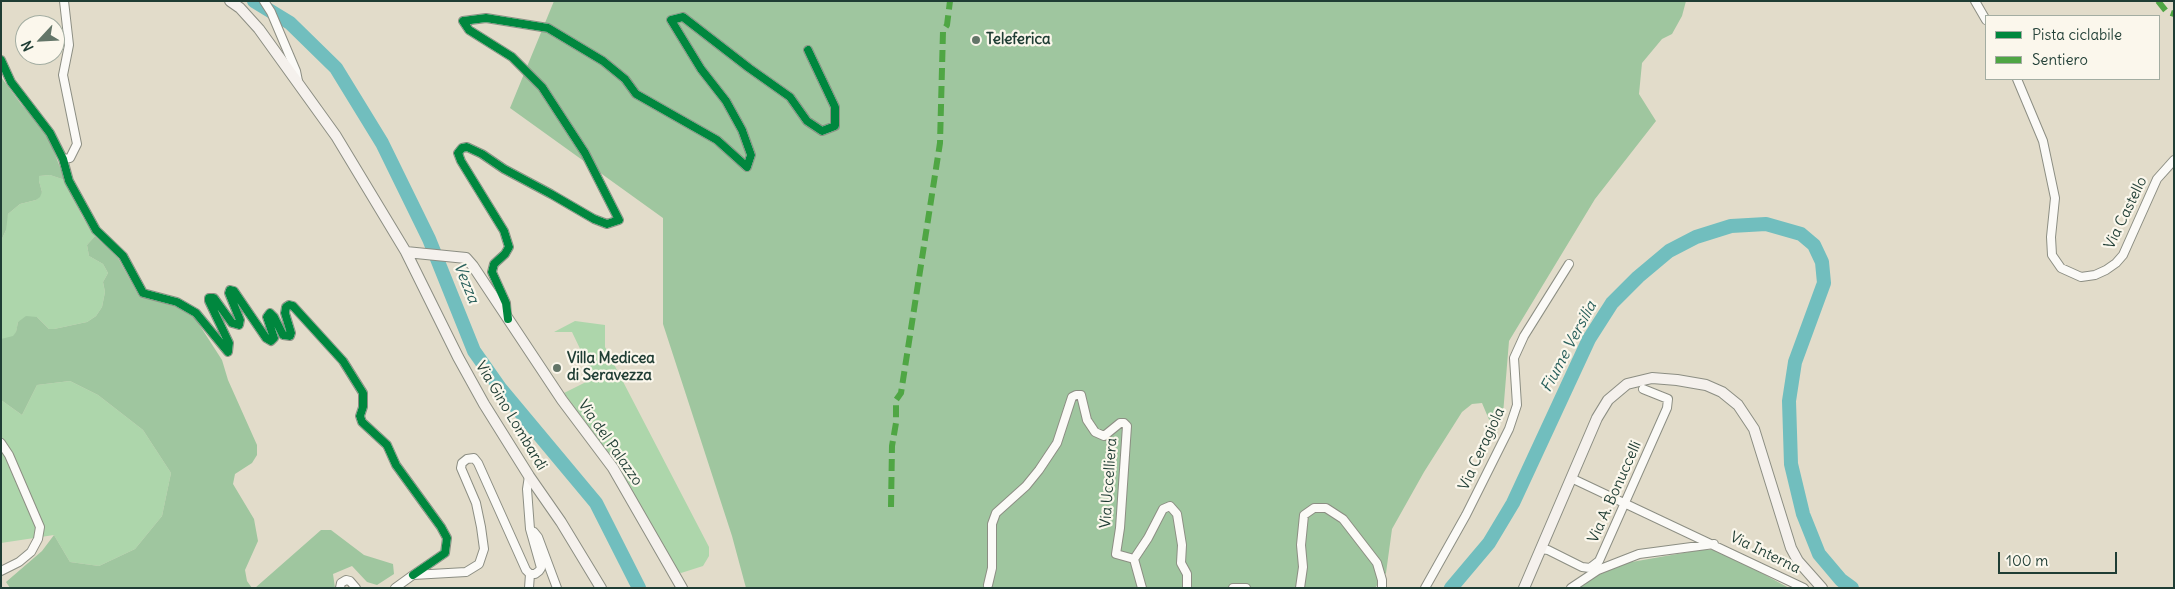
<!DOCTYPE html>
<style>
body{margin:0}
#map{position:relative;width:2175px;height:589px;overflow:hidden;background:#e2dcca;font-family:Delius,sans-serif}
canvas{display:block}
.frame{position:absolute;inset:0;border:2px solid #1f3d34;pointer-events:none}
.legend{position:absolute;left:1985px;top:15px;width:175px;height:65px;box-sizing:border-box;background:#fbf7ec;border:1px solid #a3ada2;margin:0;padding:6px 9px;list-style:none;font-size:15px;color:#1f3d34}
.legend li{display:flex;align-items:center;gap:10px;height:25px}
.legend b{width:25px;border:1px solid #a3ada2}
.north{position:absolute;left:15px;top:15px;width:50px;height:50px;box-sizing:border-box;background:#fbf7ec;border:1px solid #a3ada2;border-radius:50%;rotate:245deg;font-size:14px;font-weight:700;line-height:20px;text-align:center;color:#1f3d34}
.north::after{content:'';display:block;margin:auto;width:18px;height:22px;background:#637568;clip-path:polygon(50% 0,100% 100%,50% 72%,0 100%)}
.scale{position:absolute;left:1998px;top:552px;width:119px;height:22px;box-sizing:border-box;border:2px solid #1f3d34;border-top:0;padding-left:6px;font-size:15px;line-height:18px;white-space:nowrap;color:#1f3d34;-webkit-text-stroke:4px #fbf7ec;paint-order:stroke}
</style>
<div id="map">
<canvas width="2175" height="589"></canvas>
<div class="frame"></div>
<ul class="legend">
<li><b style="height:6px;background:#00873e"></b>Pista ciclabile</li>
<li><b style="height:6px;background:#4fa644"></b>Sentiero</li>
</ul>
<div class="north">N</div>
<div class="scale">100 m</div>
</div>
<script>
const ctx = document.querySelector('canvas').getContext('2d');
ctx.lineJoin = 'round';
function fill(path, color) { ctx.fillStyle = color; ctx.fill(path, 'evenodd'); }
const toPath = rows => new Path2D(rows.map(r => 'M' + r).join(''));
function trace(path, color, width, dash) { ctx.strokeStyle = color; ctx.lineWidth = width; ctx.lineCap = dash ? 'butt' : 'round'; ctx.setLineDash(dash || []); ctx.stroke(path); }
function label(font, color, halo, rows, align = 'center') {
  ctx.font = font + ' Delius,sans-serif'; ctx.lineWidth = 4.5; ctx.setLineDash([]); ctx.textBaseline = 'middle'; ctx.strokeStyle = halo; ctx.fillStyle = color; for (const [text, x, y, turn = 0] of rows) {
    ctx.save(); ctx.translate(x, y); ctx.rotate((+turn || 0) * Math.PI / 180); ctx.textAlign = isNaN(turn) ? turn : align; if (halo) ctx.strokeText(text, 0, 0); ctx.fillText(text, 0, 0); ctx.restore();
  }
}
const green = toPath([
 [50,175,65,180,82,216,95,236,87,245,89,256,103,264,108,273,103,282,105,292,102,307,96,316,87,322,54,329,49,329,37,317,18,322,16,333,13,337,3,340,1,339,1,241,6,230,6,220,8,214,20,204,36,200,42,192,39,181,39,176],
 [575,321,605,325,605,347,709,547,709,556,703,566,681,573,677,571,616,464,564,393,594,378,572,332,554,332],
 [70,381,98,395,143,430,171,473,162,516,135,549,99,566,70,562,54,535,1,543,1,400,22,415,37,385]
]);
const forest = toPath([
 [554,1,1686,1,1682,16,1672,34,1662,39,1642,63,1639,94,1656,121,1595,199,1509,341,1503,414,1496,436,1482,403,1472,404,1462,412,1424,472,1392,529,1386,573,1375,588,746,588,732,536,663,324,663,218,510,108],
 [1,77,21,104,43,128,53,149,65,180,50,175,39,176,39,181,42,192,40,197,36,200,20,204,8,214,6,230,1,241],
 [95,236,118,258,139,296,177,307,195,318,222,360,228,380,257,445,257,455,252,463,235,474,233,484,254,519,258,541,245,570,247,581,252,588,10,588,6,582,42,551,54,535,70,562,99,566,135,549,162,516,171,473,143,430,98,395,70,381,37,385,22,415,1,400,1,339,13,336,16,332,18,322,26,316,37,317,49,329,54,329,87,322,96,316,102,307,105,292,103,282,108,273,103,264,89,256,87,245],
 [321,530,331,530,364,555,393,564,394,574,377,585,367,582,352,566,333,574,335,588,255,588],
 [1700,550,1715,550,1734,558,1789,588,1577,588,1596,575,1626,563]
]);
const river = toPath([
 [254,1,290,23,336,68,382,143,429,239,474,351,500,388,596,503,639,588],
 [1451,588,1489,543,1513,503,1589,339,1612,303,1638,277,1669,251,1696,237,1731,226,1766,224,1801,234,1814,245,1822,262,1824,283,1795,362,1789,401,1791,464,1803,514,1819,554,1841,580,1852,588]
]);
const street = toPath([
 [264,1,271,12,296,71,298,81],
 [1975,1,1986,20],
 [1,60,11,82,50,133,63,159,69,181,96,230,123,256,143,293,177,302,196,313,228,352,229,343,209,301,209,298,214,298,232,323,239,325,240,320,229,293,230,290,234,291,266,338,271,341,274,338,267,317,270,313,274,317,283,335,290,336,291,333,285,313,286,307,289,305,293,306,343,361,363,393,363,407,360,416,362,422,387,445,396,465,441,527,447,538,445,553,413,575],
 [2017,79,2043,141,2055,198,2051,237,2052,255,2061,268,2081,277,2095,275,2106,270,2116,263,2123,255,2157,179,2174,160],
 [63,159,70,158,77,144,63,75,69,45,64,1],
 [507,317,506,303,492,272,494,264,505,254,509,247,504,231,461,161,458,153,462,148,467,147,482,154,504,169,551,194,594,219,607,224,619,220,585,153,542,87,512,57,469,30,463,21,486,18,548,28,603,61,625,79,636,94,717,140,747,167,751,155,742,130,726,101,701,69,671,20,683,17,749,68,790,97,807,121,822,131,835,126,835,107,808,50],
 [1,443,9,455,40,527,38,539,31,552,19,562,1,571],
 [1571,478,1804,588],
 [534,532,538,537,557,588],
 [1541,549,1548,550,1582,567,1590,568,1599,561,1667,408,1668,399,1643,389],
 [1134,559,1148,538,1163,509,1170,506,1177,514,1182,545,1181,563,1187,574,1187,588],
 [1134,559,1142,588],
 [988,585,992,568,992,524,996,513,1026,486,1039,470,1057,443,1072,397,1076,395,1081,395,1087,420,1095,432,1104,436,1120,423,1124,423,1127,426,1120,528,1116,554,1134,559],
 [340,588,341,583,346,580,350,581,356,588],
 [395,588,413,575,466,572,479,564,484,549,481,527,476,503,461,468,462,463,467,459,474,458,478,463,526,570,530,574,535,574,539,571,541,568,530,529,527,489,529,476],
 [529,588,530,574],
 [1233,588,1246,588],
 [1300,588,1303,567,1301,545,1304,515,1314,508,1326,508,1343,519,1377,563,1382,580,1382,588],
 [1425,588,1466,515,1509,429,1517,405,1514,358,1524,336,1569,264],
 [1571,588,1598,570,1639,554,1714,544]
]);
const secondary = toPath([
 [230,1,240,8,259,29,336,136,406,252,458,357,484,404,529,476,561,522,601,588],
 [406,252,466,258,473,266,562,400,613,468,682,588],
 [1524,588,1597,418,1608,400,1627,384,1652,378,1677,380,1706,385,1722,392,1738,405,1754,429,1791,548,1798,561,1822,588]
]);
const quiet = toPath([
 [2158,1,2166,11,2174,14],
 [891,507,892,446,896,423,896,400,901,393,940,143,943,31,947,25,950,1]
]);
const cycleway = toPath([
 [1,60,11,82,50,133,63,159,69,181,96,230,123,256,143,293,177,302,196,313,228,352,229,343,209,301,209,298,214,298,232,323,239,325,240,320,229,293,230,290,234,291,266,338,271,341,274,338,267,317,270,313,274,317,283,335,290,336,291,333,285,313,286,307,289,305,293,306,343,361,363,393,363,407,360,416,362,422,387,445,396,465,441,527,447,538,445,553,413,575],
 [508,319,506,303,492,272,494,264,505,254,509,247,504,231,461,161,458,153,462,148,467,147,482,154,504,169,551,194,594,219,607,224,619,220,585,153,542,87,512,57,469,30,463,21,486,18,548,28,603,61,625,79,636,94,717,140,747,167,751,155,742,130,726,101,701,69,671,20,683,17,749,68,790,97,807,121,822,131,835,126,835,107,808,50]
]);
const markers = [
 [976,40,5,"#637568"],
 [557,368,5,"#637568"]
];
const poiNames = [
 ["Teleferica",986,40],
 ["Villa Medicea",567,359],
 ["di Seravezza",567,376]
];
const streetNames = [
 ["Via Castello",2126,213,-64],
 ["Via Gino Lombardi",511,416,59],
 ["Via del Palazzo",610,443,55],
 ["Via Ceragiola",1482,449,-65],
 ["Via Uccelliera",1109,483,-86],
 ["Via A. Bonuccelli",1615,492,-66],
 ["Via Interna",1765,553,26]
];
const waterNames = [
 ["Vezza",466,283,68],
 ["Fiume Versilia",1569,347,-62]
];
fill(green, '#add6ab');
fill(forest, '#9fc69f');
trace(river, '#71bebe', 14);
trace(street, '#8c8e83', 10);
trace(secondary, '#8c8e83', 12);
trace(street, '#fbfaf7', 8);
trace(secondary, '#f5f1ed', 10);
trace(quiet, '#4fa644', 6, [12, 6]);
trace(cycleway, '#00873e', 8);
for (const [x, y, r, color] of markers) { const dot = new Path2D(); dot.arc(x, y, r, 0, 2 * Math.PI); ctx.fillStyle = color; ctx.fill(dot); trace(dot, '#fbf7ec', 2); }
label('bold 15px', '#1f3d34', '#fbf7ec', poiNames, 'left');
label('15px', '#1f3d34', '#fbf7ec', streetNames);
label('italic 16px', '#29605c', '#fbf7ec', waterNames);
</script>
